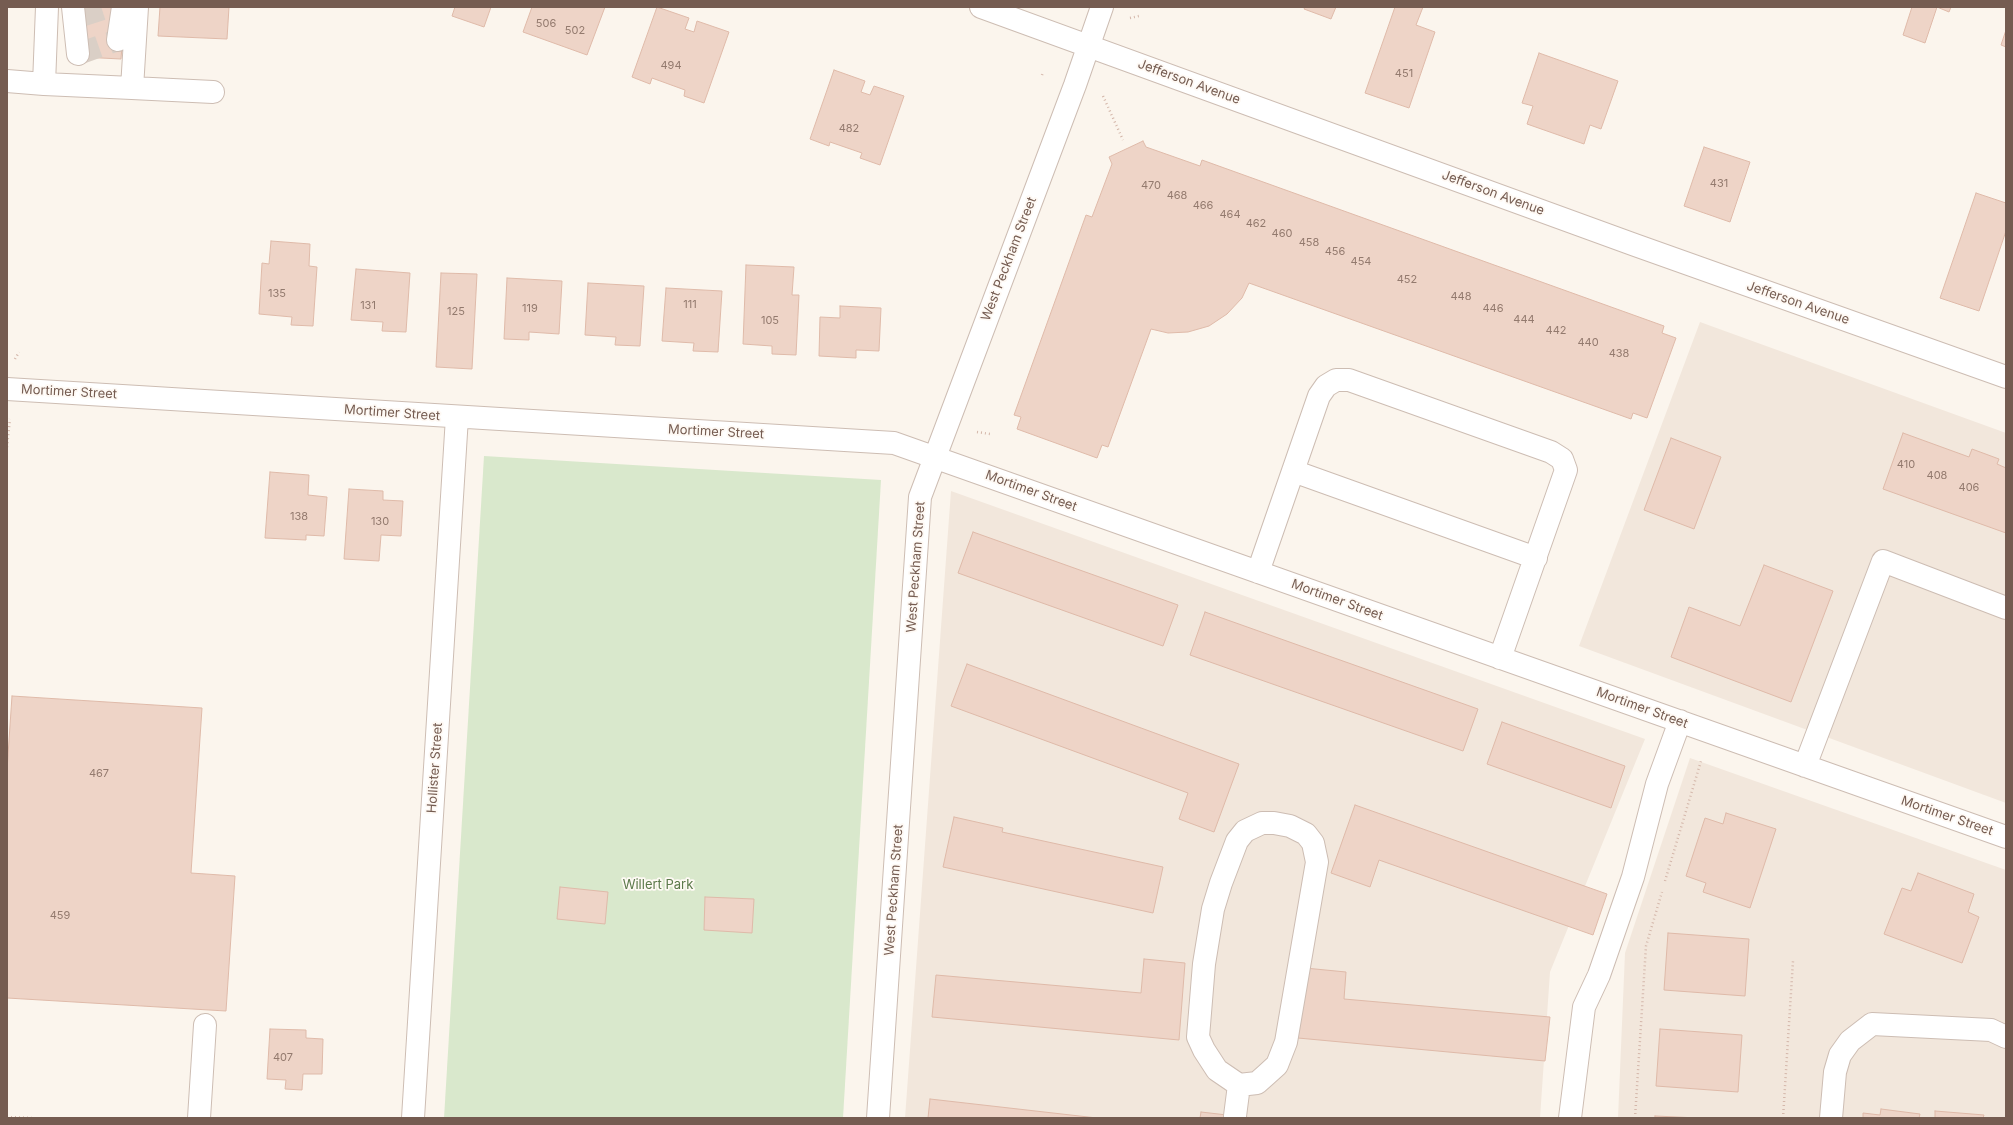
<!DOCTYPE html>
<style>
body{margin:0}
#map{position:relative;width:2013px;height:1125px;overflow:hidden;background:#fbf5ed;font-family:Inter,sans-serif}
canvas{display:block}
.frame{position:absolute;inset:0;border:8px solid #755c51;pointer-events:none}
</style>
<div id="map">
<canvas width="2013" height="1125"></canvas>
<div class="frame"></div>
</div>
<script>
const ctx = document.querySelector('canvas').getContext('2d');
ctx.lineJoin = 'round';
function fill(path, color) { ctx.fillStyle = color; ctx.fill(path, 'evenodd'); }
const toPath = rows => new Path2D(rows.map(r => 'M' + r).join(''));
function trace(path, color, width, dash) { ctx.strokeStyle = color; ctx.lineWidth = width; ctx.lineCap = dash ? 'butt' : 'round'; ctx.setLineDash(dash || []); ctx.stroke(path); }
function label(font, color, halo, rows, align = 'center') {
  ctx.font = font + ' Inter,sans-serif'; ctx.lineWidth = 3.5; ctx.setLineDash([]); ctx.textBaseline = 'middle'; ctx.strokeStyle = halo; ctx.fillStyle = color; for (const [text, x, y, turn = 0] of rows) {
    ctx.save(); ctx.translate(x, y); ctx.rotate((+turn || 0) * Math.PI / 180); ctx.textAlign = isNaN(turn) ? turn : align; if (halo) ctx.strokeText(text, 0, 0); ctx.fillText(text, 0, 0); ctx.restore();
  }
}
const residential = toPath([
 [1700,322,2006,433,2006,803,1579,646],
 [951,491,1645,739,1550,972,1540,1118,905,1118],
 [1690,758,2006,870,2006,1118,1618,1118,1625,953]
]);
const green = toPath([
 [484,456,881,480,843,1118,444,1118]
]);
const building = toPath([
 [85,7,125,7,121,59,81,57,85,7],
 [160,7,229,7,227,39,158,36,160,7],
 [455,7,491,7,484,27,452,16,455,7],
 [532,7,605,7,587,55,523,32,532,7],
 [657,7,689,18,685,29,694,32,697,21,729,32,704,103,684,96,685,90,652,78,650,84,632,77,657,7],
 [1305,7,1336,7,1331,19,1304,9,1305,7],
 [1395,7,1423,7,1416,25,1435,32,1409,108,1365,93,1395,7],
 [1912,7,1951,7,1949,12,1937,7,1925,43,1903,35,1912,7],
 [2006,30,2006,47,2001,45,2006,30],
 [1539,53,1618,81,1601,129,1590,125,1584,144,1527,124,1533,106,1522,103,1539,53],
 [834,70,865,81,861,92,870,95,874,86,904,96,880,165,860,158,862,153,830,142,829,146,810,139,834,70],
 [1143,141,1146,147,1200,166,1202,160,1664,326,1662,333,1676,338,1647,418,1633,413,1631,419,1249,283,1242,298,1227,314,1209,326,1188,332,1168,333,1151,329,1108,447,1102,445,1097,458,1017,429,1021,417,1014,415,1086,215,1092,217,1112,164,1109,157,1143,141],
 [1704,147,1750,162,1730,222,1684,206,1704,147],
 [1976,193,2006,203,2006,231,1979,311,1940,298,1976,193],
 [271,241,310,244,309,266,317,267,313,326,291,325,292,317,259,314,262,263,269,264,271,241],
 [746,265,794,267,792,295,799,295,796,355,772,354,772,346,743,344,746,265],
 [356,269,410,273,406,332,382,331,383,322,351,320,356,269],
 [441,273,477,274,472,369,436,367,441,273],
 [507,278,562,281,559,334,529,332,529,340,504,339,507,278],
 [588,283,644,286,640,346,615,345,616,337,585,335,588,283],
 [666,288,722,291,718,352,693,351,694,343,662,341,666,288],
 [840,306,881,308,879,351,856,350,856,358,819,356,820,317,840,318,840,306],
 [1903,433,1969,457,1972,449,1999,459,1997,464,2006,468,2006,533,1883,489,1903,433],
 [1671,438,1721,457,1694,529,1644,510,1671,438],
 [270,472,309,475,308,495,327,497,324,536,306,535,306,540,265,538,270,472],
 [349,489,383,491,383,500,403,501,401,536,381,535,379,561,344,559,349,489],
 [973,532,1178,605,1163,646,958,573,973,532],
 [1764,565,1833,591,1791,702,1671,657,1689,607,1740,626,1764,565],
 [1205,612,1478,709,1463,751,1190,655,1205,612],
 [967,664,1239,764,1214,832,1179,819,1188,793,951,706,967,664],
 [12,696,202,708,191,873,235,876,226,1011,7,998,7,770,12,696],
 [1502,722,1625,766,1611,808,1487,764,1502,722],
 [1355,805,1607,894,1593,935,1379,860,1370,887,1331,873,1355,805],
 [1726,813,1776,829,1750,908,1703,892,1706,883,1686,876,1705,818,1723,824,1726,813],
 [954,817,1003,828,1002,832,1163,867,1153,913,943,867,954,817],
 [1918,873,1974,894,1968,912,1979,917,1962,963,1884,934,1902,888,1911,891,1918,873],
 [560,887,608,892,605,924,557,919,560,887],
 [705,897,754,899,752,933,704,930,705,897],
 [1668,933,1749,939,1745,996,1664,990,1668,933],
 [1144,959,1185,963,1179,1040,932,1017,936,975,1141,993,1144,959],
 [1305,968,1346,972,1344,999,1550,1017,1545,1061,1298,1038,1305,968],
 [270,1029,306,1030,306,1038,323,1039,322,1074,303,1074,302,1090,285,1089,286,1080,267,1079,270,1029],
 [1660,1029,1742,1035,1738,1092,1656,1086,1660,1029],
 [930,1099,1097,1118,928,1118,930,1099],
 [1881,1109,1920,1114,1919,1118,1863,1118,1863,1113,1880,1115,1881,1109],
 [1935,1111,1984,1115,1983,1118,1935,1118,1935,1111],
 [1201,1112,1253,1118,1200,1118,1201,1112],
 [1655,1116,1698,1118,1655,1118,1655,1116]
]);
const minorTunnel = toPath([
 [81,16,109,7],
 [78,54,118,40]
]);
const path = toPath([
 [1130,18,1139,16],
 [1042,75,1043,72],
 [1103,96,1123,140],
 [15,359,19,352],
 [977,432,990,434],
 [7,447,10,419],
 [1665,881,1701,761],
 [7,1117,34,1118],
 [1635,1118,1646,946,1662,892],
 [1783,1118,1793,961]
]);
const minor = toPath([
 [73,7,78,54],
 [981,7,1635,245,2006,377],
 [118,40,123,7],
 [7,81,44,84,47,7],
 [44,84,132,88,137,7],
 [132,88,213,92],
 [7,389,894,443,2006,837],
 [1293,471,1536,558],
 [1258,572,1319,396,1326,386,1336,380,1349,380,1551,452,1562,459,1566,470,1500,658],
 [1805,766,1883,561,2006,608],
 [1235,1116,1239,1085,1257,1083,1266,1075,1277,1065,1286,1042,1317,862,1313,843,1306,834,1290,826,1274,823,1262,823,1245,831,1237,841,1221,883,1213,909,1204,964,1198,1037,1204,1050,1217,1070,1239,1085],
 [199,1118,205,1025],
 [413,1118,457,417],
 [878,1118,920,497,1075,85,1102,7],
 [1570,1118,1584,1007,1599,975,1633,877,1657,784,1680,721],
 [1831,1118,1835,1072,1840,1055,1850,1041,1872,1024,1991,1030,2006,1037]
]);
const numberNames = [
 ["506",546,24],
 ["502",575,31],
 ["494",671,66],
 ["451",1404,74],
 ["482",849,129],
 ["431",1719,184],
 ["470",1151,186],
 ["468",1177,196],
 ["466",1203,206],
 ["464",1230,215],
 ["462",1256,224],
 ["460",1282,234],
 ["458",1309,243],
 ["456",1335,252],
 ["454",1361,262],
 ["452",1407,280],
 ["135",277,294],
 ["448",1461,297],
 ["111",690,305],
 ["131",368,306],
 ["119",530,309],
 ["446",1493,309],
 ["125",456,312],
 ["444",1524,320],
 ["105",770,321],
 ["442",1556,331],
 ["440",1588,343],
 ["438",1619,354],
 ["410",1906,465],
 ["408",1937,476],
 ["406",1969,488],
 ["138",299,517],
 ["130",380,522],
 ["467",99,774],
 ["459",60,916],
 ["407",283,1058]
];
const streetNames = [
 ["Jefferson Avenue",1189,82,20],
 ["Jefferson Avenue",1493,193,20],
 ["West Peckham Street",1009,259,-69],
 ["Jefferson Avenue",1798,303,19],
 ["Mortimer Street",69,392,3],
 ["Mortimer Street",392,413,4],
 ["Mortimer Street",716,432,3],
 ["Mortimer Street",1031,491,20],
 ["West Peckham Street",916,567,-86],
 ["Mortimer Street",1337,600,20],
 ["Mortimer Street",1642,708,20],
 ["Hollister Street",435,768,-86],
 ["Mortimer Street",1947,816,19],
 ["West Peckham Street",894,890,-86]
];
const parkNames = [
 ["Willert Park",658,885]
];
fill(residential, '#f2e7dc');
fill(green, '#d9e8cc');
fill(building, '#eed4c7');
trace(building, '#dfbaa9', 1);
trace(minorTunnel, '#dacfc6', 22, [22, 11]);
trace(minor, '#cdbdb3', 24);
trace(path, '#d4b7aa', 2.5, [1, 3]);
trace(minor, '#fff', 22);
label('11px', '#937a6e', null, numberNames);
label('13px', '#755c51', '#fef9f4', streetNames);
label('13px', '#5b794a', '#fef9f4', parkNames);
</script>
